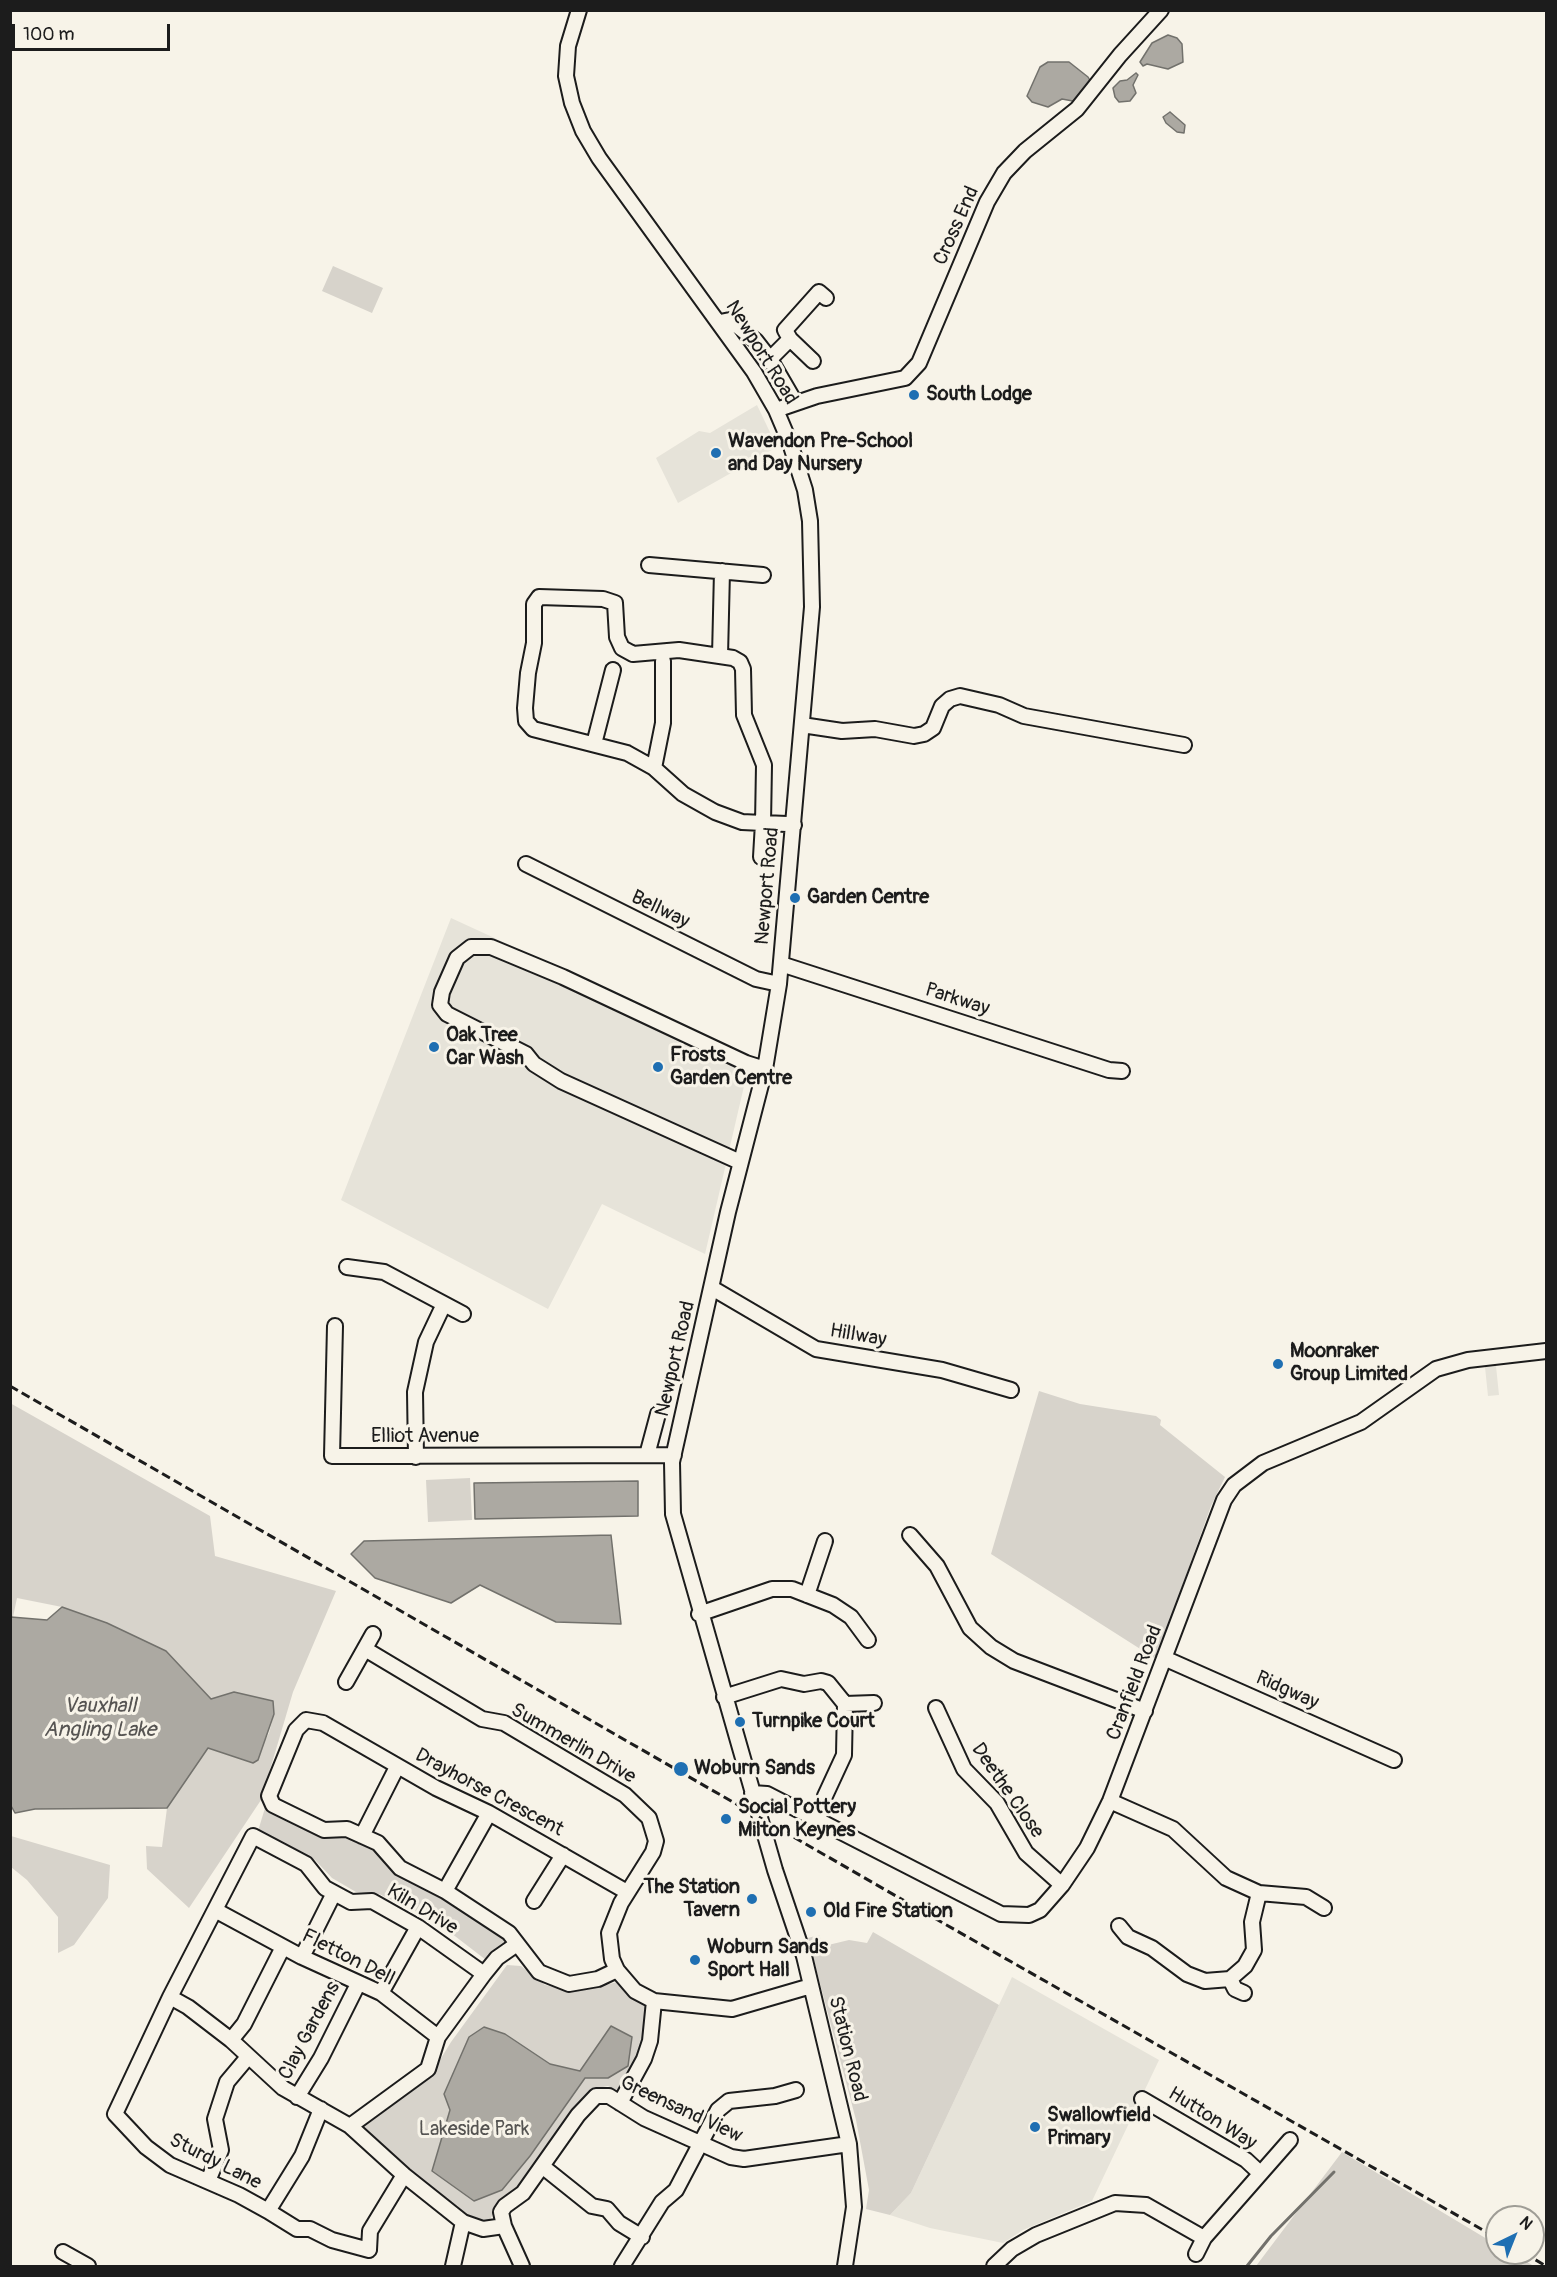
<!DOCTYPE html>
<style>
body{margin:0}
#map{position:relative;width:1557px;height:2277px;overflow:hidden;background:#f7f3e8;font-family:Pangolin,sans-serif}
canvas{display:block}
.frame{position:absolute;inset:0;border:12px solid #1c1c1c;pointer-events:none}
.north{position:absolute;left:1485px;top:2205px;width:60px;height:60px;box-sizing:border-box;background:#f7f3e8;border:2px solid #9f9d96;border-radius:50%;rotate:43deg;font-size:16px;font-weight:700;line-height:24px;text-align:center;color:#1c1c1c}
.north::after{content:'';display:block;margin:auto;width:21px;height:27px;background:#1f6fb2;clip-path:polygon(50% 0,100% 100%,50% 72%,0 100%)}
.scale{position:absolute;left:12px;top:24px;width:158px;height:27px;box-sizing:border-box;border:3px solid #1c1c1c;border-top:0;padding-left:8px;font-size:18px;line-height:21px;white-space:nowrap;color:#1c1c1c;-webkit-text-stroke:4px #f7f3e8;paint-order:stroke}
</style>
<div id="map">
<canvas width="1557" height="2277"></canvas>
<div class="frame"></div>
<div class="north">N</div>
<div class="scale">100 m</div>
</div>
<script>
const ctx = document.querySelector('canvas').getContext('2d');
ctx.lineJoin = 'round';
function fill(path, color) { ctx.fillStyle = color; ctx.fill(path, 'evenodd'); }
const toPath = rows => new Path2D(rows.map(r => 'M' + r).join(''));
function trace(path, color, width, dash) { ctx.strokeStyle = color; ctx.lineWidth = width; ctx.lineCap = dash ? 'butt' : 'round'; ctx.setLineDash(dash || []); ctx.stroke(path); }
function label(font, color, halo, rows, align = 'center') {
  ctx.font = font + ' Pangolin,sans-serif'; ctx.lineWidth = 6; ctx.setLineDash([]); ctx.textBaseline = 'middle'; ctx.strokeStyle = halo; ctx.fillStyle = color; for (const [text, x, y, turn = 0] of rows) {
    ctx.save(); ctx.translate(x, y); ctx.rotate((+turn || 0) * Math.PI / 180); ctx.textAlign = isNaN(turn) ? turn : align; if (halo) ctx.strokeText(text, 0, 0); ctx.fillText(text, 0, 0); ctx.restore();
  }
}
const built = toPath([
 [757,405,777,447,678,503,656,458,699,431,710,433],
 [451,918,751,1056,705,1254,602,1204,548,1309,341,1200],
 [1496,1366,1499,1395,1488,1396,1485,1367],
 [1012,1977,1159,2060,1092,2201,1023,2230,1003,2243,930,2228,890,2215,911,2193]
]);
const green = toPath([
 [333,266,383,288,372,313,322,291],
 [1039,1391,1080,1404,1156,1416,1161,1420,1160,1425,1225,1477,1211,1506,1156,1659,991,1554],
 [10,1403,210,1516,215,1556,336,1591,293,1692,261,1800,189,1908,147,1869,146,1846,162,1847,167,1808,208,1748,253,1763,269,1733,274,1714,273,1702,234,1692,211,1699,166,1651,107,1623,62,1607,17,1598,13,1617,11,1617],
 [470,1478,472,1520,428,1522,426,1480],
 [265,1808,331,1834,358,1838,374,1844,509,1939,490,1963,434,1920,379,1894,356,1892,332,1878,315,1860,258,1831],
 [11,1836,110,1865,108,1898,74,1945,58,1953,58,1917,27,1880,11,1867],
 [873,1932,999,2005,911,2193,890,2215,866,2209,869,2190,856,2120,808,1938,819,1935,824,1946,849,1940,867,1943],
 [507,1965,521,1966,545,1985,577,1991,618,1982,648,2005,641,2047,621,2093,608,2086,593,2089,572,2112,520,2190,498,2205,487,2225,476,2226,416,2174,408,2172,355,2120,432,2073,451,2042],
 [1342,2152,1497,2245,1497,2253,1511,2253,1534,2266,1256,2266]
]);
const water = toPath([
 [1168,35,1177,38,1182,44,1183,62,1168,69,1147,64,1143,66,1140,62,1152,43,1168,35],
 [1048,62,1069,62,1088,77,1092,84,1084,88,1078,102,1062,99,1048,107,1032,102,1027,96,1040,67,1048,62],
 [1136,73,1138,75,1133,85,1136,93,1130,101,1119,102,1115,97,1113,88,1120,81,1127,80,1136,73],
 [1170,112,1185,125,1184,133,1177,132,1166,123,1163,117,1170,112],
 [638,1481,638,1516,475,1519,474,1483,638,1481],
 [611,1535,621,1624,556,1622,480,1585,451,1603,375,1578,351,1554,364,1541,611,1535],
 [62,1607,107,1623,166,1651,211,1699,234,1692,273,1701,274,1714,258,1760,253,1763,208,1748,167,1808,35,1809,15,1813,10,1804,11,1617,47,1620,62,1607],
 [611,2026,632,2037,628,2066,608,2078,585,2078,530,2156,502,2190,474,2201,432,2171,450,2110,444,2094,469,2037,484,2027,505,2034,550,2064,580,2071,611,2026]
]);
const stream = toPath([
 [1247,2266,1271,2236,1334,2172]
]);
const minor = toPath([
 [579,10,568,46,566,76,572,103,583,131,599,158,754,372,776,410,790,443,805,490,810,521,812,607,779,984,765,1069,728,1212,672,1462,673,1514,775,1870,804,1956,849,2144,854,2207,845,2266],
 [720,322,730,320,756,341,770,359,795,402],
 [770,359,790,339],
 [813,361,790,339,785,330,819,292,826,298],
 [776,410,817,396,905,378,919,363,987,202,1004,173,1025,151,1077,109,1120,55,1161,10],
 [649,565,763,575],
 [720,656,722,571],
 [802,725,842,731,875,729,914,736,924,734,933,728,942,706,950,699,960,696,999,705,1024,716,1184,745],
 [594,744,613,670],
 [654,768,663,723,663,661],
 [761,857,763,823,764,765,744,715,743,669,740,662,733,658,679,650,633,654,622,648,617,637,615,603,603,599,539,597,534,604,534,643,528,673,525,708,526,721,533,729,627,753,654,768,683,794,715,812,742,822,763,823,787,824,794,825],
 [526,864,756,979,779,984],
 [781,964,1109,1070,1122,1071],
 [740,1162,561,1081,534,1064,526,1054,447,1014,440,1005,442,992,457,958,471,947,491,947,563,977,746,1063,765,1069],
 [347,1267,384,1272,463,1314],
 [712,1288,816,1349,942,1370,1011,1390],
 [335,1326,332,1456,674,1455],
 [647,1455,658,1414],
 [416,1457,415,1392,426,1342,444,1304],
 [910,1535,937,1566,970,1628,991,1647,1014,1661,1145,1711],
 [807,1595,825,1541],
 [699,1614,772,1589,792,1589,833,1605,851,1617,868,1640],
 [365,1649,482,1719,504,1723,625,1795,649,1818,656,1841,653,1852,621,1903,609,1933,612,1959,617,1970,635,1991,654,2001,732,2009,811,1986],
 [1164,1658,1394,1760],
 [346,1682,373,1634],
 [724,1697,781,1679,804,1684,821,1681,828,1683,845,1704,844,1755,825,1796,823,1807,817,1820],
 [845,1704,874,1703],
 [936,1708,964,1769,997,1803,1026,1853,1062,1885],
 [752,1793,767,1794,1001,1914,1029,1915,1040,1910,1062,1885,1087,1848,1110,1801,1224,1500,1234,1485,1263,1463,1361,1422,1436,1369,1468,1360,1546,1351],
 [1110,1801,1173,1829,1226,1878,1259,1893,1306,1897,1324,1908],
 [362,1836,397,1767],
 [445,1891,489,1813],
 [534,1901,563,1855],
 [215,1910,302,1957,381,1993,438,2037],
 [1119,1926,1128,1937,1152,1948,1187,1974,1205,1981,1230,1979,1245,1966,1254,1950,1252,1922,1259,1893],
 [302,1957,334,1893],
 [617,1970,598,1979,569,1984,539,1972,509,1933,445,1891,400,1868,378,1843,347,1829,324,1830,273,1805,269,1796,296,1730,306,1720,323,1723,436,1788,489,1813,627,1892],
 [484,1974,497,1958,517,1944],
 [1230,1979,1235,1989,1244,1993],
 [381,1993,418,1927],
 [170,1997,188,2007,231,2040,283,2088,350,2126,404,2175,463,2222,483,2229,504,2226,501,2212,505,2206,523,2193,578,2115,596,2096,609,2096,644,2118,731,2157,744,2159,849,2144],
 [231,2040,244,2024,283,1947],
 [297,2097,321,2058,358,1984],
 [1142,2099,1246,2160,1260,2173],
 [620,2103,644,2059,650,2041,654,2001],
 [321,2109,302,2156,268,2211,239,2195,170,2165,146,2147,115,2114,170,1997,253,1836,306,1864,325,1888,351,1902,372,1901,418,1927,484,1974,438,2037,428,2069,350,2126],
 [542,2166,592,2206,607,2209,619,2223,642,2237],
 [208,2181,221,2150,215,2119,227,2082,248,2057],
 [268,2211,297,2229,310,2229,332,2240,369,2250,370,2231,404,2175],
 [504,2226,522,2266],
 [63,2252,88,2266],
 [1196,2254,1204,2238,1290,2140],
 [453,2266,463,2222],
 [622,2266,662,2202,676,2190,718,2110,729,2101,775,2096,796,2090],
 [994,2266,1012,2249,1036,2235,1115,2203,1146,2205,1204,2238]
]);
const rail = toPath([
 [10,1386,936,1919,1497,2238],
 [1524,2253,1546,2266]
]);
const markers = [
 [914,395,6,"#1f6fb2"],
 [716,453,6,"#1f6fb2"],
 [795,898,6,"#1f6fb2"],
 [434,1047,6,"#1f6fb2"],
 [658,1067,6,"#1f6fb2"],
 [1278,1364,6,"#1f6fb2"],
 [740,1722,6,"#1f6fb2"],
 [681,1769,8,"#1f6fb2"],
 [726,1819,6,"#1f6fb2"],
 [752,1899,6,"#1f6fb2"],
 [811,1912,6,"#1f6fb2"],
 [695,1960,6,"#1f6fb2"],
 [1035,2127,6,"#1f6fb2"]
];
const streetNames = [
 ["Cross End",957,226,-66],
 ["Newport Road",761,353,58],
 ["Newport Road",768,886,-85],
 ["Bellway",660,910,26],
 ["Parkway",957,1000,18],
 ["Hillway",858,1336,10],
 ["Newport Road",676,1359,-77],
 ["Elliot Avenue",425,1437],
 ["Cranfield Road",1135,1683,-69],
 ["Ridgway",1287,1691,24],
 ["Summerlin Drive",573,1744,30],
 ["Deethe Close",1007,1791,55],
 ["Drayhorse Crescent",489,1793,28],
 ["Kiln Drive",422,1910,31],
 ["Fletton Dell",348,1958,27],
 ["Clay Gardens",310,2031,-62],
 ["Station Road",847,2049,76],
 ["Greensand View",681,2110,25],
 ["Hutton Way",1212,2119,32],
 ["Sturdy Lane",215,2162,27]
];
const poiNames = [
 ["South Lodge",926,395],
 ["Wavendon Pre-School",728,442],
 ["and Day Nursery",728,465],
 ["Garden Centre",807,898],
 ["Oak Tree",446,1036],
 ["Car Wash",446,1059],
 ["Frosts",670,1056],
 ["Garden Centre",670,1079],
 ["Moonraker",1290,1352],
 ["Group Limited",1290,1375],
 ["Turnpike Court",752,1722],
 ["Woburn Sands",694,1769],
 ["Social Pottery",738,1808],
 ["Milton Keynes",738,1831],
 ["The Station",740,1888,"right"],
 ["Tavern",740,1911,"right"],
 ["Old Fire Station",823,1912],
 ["Woburn Sands",707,1948],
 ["Sport Hall",707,1971],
 ["Swallowfield",1047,2116],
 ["Primary",1047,2139]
];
const parkNames = [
 ["Lakeside Park",474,2130]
];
const waterNames = [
 ["Vauxhall",100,1707],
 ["Angling Lake",100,1731]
];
fill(built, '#e6e3d9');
fill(green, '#d7d3cb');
fill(water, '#aca9a2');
trace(water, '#72716c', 1.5);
trace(stream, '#72716c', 3);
trace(minor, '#1c1c1c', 18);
trace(minor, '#f7f3e8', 14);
trace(rail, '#1c1c1c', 3, [9, 4.5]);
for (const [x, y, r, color] of markers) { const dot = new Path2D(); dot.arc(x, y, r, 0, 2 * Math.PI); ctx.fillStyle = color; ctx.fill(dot); trace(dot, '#f7f3e8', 2); }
label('20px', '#1c1c1c', '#f7f3e8', streetNames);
label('bold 20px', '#1c1c1c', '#f7f3e8', poiNames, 'left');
label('20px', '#545351', '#f7f3e8', parkNames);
label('italic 21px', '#565452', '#f7f3e8', waterNames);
</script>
